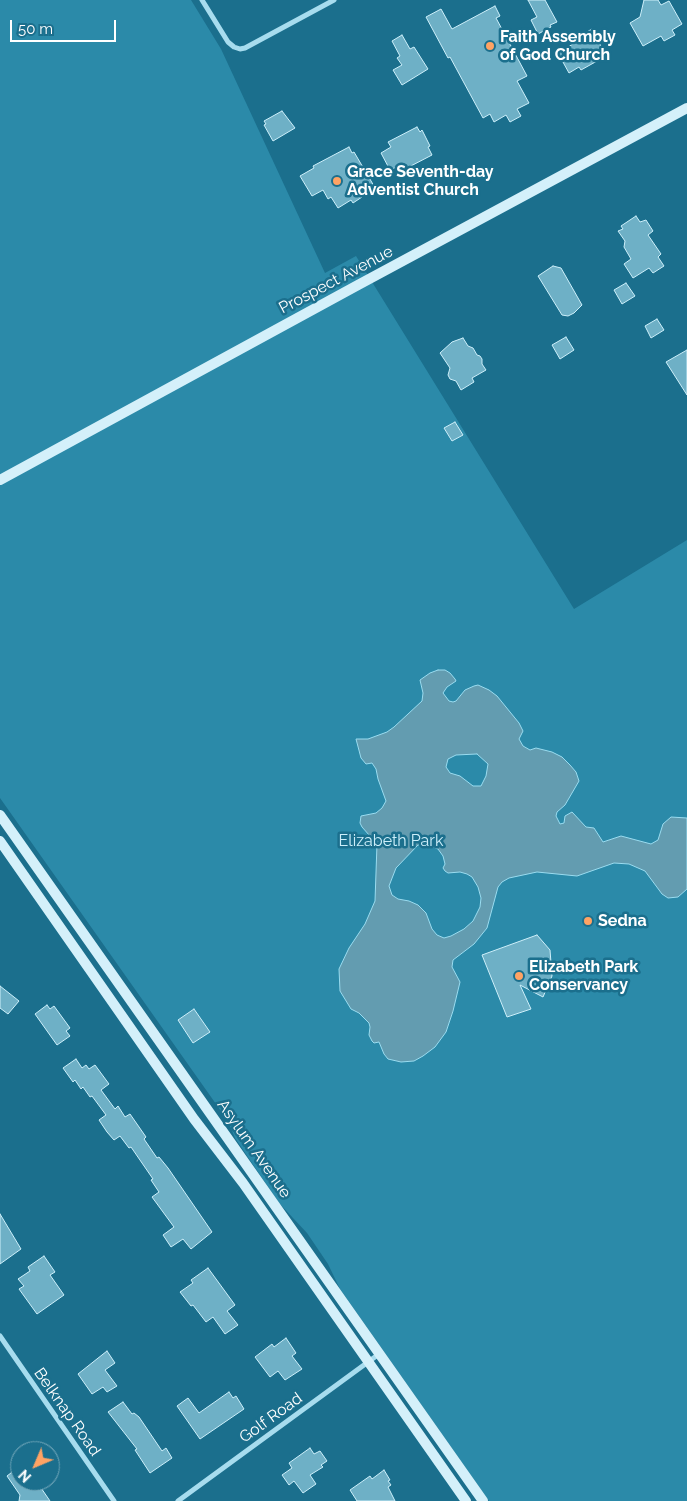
<!DOCTYPE html>
<style>
body{margin:0}
#map{position:relative;width:687px;height:1501px;overflow:hidden;background:#1b6f8d;font-family:Raleway,sans-serif}
canvas{display:block}
.north{position:absolute;left:10px;top:1441px;width:50px;height:50px;box-sizing:border-box;background:#1b6f8d;border:1px solid #76a9bb;border-radius:50%;rotate:225deg;font-size:14px;font-weight:700;line-height:20px;text-align:center;color:#fff}
.north::after{content:'';display:block;margin:auto;width:18px;height:22px;background:#ffa364;clip-path:polygon(50% 0,100% 100%,50% 72%,0 100%)}
.scale{position:absolute;left:10px;top:20px;width:106px;height:22px;box-sizing:border-box;border:2px solid #fff;border-top:0;padding-left:6px;font-size:15px;line-height:18px;white-space:nowrap;color:#fff;-webkit-text-stroke:4px #1b6f8d;paint-order:stroke}
</style>
<div id="map">
<canvas width="687" height="1501"></canvas>
<div class="north">N</div>
<div class="scale">50 m</div>
</div>
<script>
const ctx = document.querySelector('canvas').getContext('2d');
ctx.lineJoin = 'round';
function fill(path, color) { ctx.fillStyle = color; ctx.fill(path, 'evenodd'); }
const toPath = rows => new Path2D(rows.map(r => 'M' + r).join(''));
function trace(path, color, width, dash) { ctx.strokeStyle = color; ctx.lineWidth = width; ctx.lineCap = dash ? 'butt' : 'round'; ctx.setLineDash(dash || []); ctx.stroke(path); }
function label(font, color, halo, rows, align = 'center') {
  ctx.font = font + ' Raleway,sans-serif'; ctx.lineWidth = 5; ctx.setLineDash([]); ctx.textBaseline = 'middle'; ctx.strokeStyle = halo; ctx.fillStyle = color; for (const [text, x, y, turn = 0] of rows) {
    ctx.save(); ctx.translate(x, y); ctx.rotate((+turn || 0) * Math.PI / 180); ctx.textAlign = isNaN(turn) ? turn : align; if (halo) ctx.strokeText(text, 0, 0); ctx.fillText(text, 0, 0); ctx.restore();
  }
}
const green = toPath([
 [0,0,191,0,221,49,325,273,356,256,574,609,687,540,687,1501,489,1501,340,1289,328,1264,307,1233,279,1203,235,1138,228,1121,0,798]
]);
const water = toPath([
 [438,670,445,670,450,673,455,679,456,681,447,687,443,693,449,701,453,702,456,701,465,690,474,686,478,685,489,690,497,696,519,723,523,731,519,739,523,746,530,750,536,748,552,752,562,757,570,765,576,772,579,781,565,805,557,812,556,816,560,824,564,823,565,816,572,812,586,827,594,828,603,842,621,836,651,844,658,840,663,824,671,817,687,818,687,889,678,897,668,898,662,894,645,871,629,864,614,863,577,876,537,872,509,878,502,882,498,887,487,928,474,944,453,960,452,967,460,982,453,1011,446,1032,435,1047,423,1056,414,1061,401,1062,388,1059,384,1054,379,1042,374,1043,372,1041,369,1035,370,1027,369,1023,359,1013,351,1009,340,991,339,969,349,948,365,924,375,901,377,844,362,827,360,823,361,816,376,813,382,808,386,801,378,779,376,769,372,763,366,764,361,758,356,739,368,739,387,732,394,727,422,701,423,693,420,680,430,673,438,670],
 [477,754,488,764,486,776,481,786,473,786,460,776,450,773,446,767,448,759,456,755,477,754],
 [427,844,438,849,443,856,445,864,443,868,445,871,448,873,460,872,467,874,472,877,478,887,481,898,480,907,473,921,464,929,451,936,444,938,437,935,432,929,426,913,418,905,409,901,398,899,392,895,389,886,396,868,418,845,427,844]
]);
const building = toPath([
 [528,0,545,0,557,22,550,25,551,27,538,34,531,20,537,17,528,0],
 [644,0,658,0,661,5,669,1,682,24,672,30,675,35,664,41,661,36,643,46,630,23,640,17,644,0],
 [495,6,500,16,496,18,527,76,517,81,529,103,517,109,521,116,510,122,506,115,494,122,490,114,483,118,450,57,448,58,426,17,441,9,452,29,495,6],
 [592,29,606,56,581,70,579,67,569,73,558,53,578,41,576,38,592,29],
 [402,35,410,49,414,47,428,69,402,85,393,70,402,65,397,58,400,56,392,41,402,35],
 [282,111,295,128,273,141,264,125,266,124,264,121,282,111],
 [417,127,420,132,422,130,430,146,428,147,432,155,405,169,403,164,390,170,381,153,391,147,388,142,417,127],
 [349,147,352,153,354,152,374,186,361,194,362,197,353,203,351,200,338,208,331,197,328,199,323,190,312,196,300,176,314,168,313,166,349,147],
 [636,216,640,222,646,220,653,231,648,235,661,254,658,257,664,266,653,273,649,268,633,278,624,264,631,259,624,247,625,241,618,231,623,229,621,226,636,216],
 [553,266,561,268,582,305,574,313,568,316,562,315,538,276,553,266],
 [626,283,635,296,622,304,614,290,626,283],
 [657,319,664,330,651,338,645,326,657,319],
 [566,337,574,350,560,359,552,345,566,337],
 [463,338,468,346,473,348,477,355,480,356,482,359,482,364,486,370,472,378,474,382,461,390,456,381,450,379,448,375,450,368,440,353,452,342,463,338],
 [687,350,687,395,666,362,687,350],
 [455,422,463,435,452,441,444,428,455,422],
 [537,935,550,950,552,976,543,997,520,985,531,1009,507,1017,482,955,537,935],
 [0,986,19,1001,8,1014,0,1008,0,986],
 [47,1005,50,1009,54,1006,70,1028,66,1031,70,1036,57,1045,35,1014,47,1005],
 [194,1009,210,1032,193,1043,178,1020,194,1009],
 [76,1059,82,1068,86,1065,89,1069,95,1065,109,1084,101,1090,115,1109,118,1106,125,1117,130,1114,146,1137,144,1139,157,1158,159,1157,168,1168,212,1232,191,1249,183,1239,171,1247,163,1235,174,1227,152,1197,159,1192,151,1180,153,1179,131,1147,129,1148,120,1136,114,1140,107,1132,99,1120,106,1115,92,1096,90,1097,83,1087,81,1089,75,1080,73,1082,63,1068,76,1059],
 [0,1214,21,1249,0,1264,0,1214],
 [44,1256,55,1272,50,1275,64,1295,37,1314,19,1289,24,1286,18,1279,30,1271,28,1267,44,1256],
 [208,1268,235,1305,227,1311,238,1325,225,1334,213,1317,206,1322,193,1305,191,1306,180,1292,193,1283,191,1280,208,1268],
 [286,1338,296,1353,292,1356,302,1369,285,1380,278,1371,270,1377,255,1357,272,1344,274,1347,286,1338],
 [107,1351,115,1363,105,1370,117,1386,107,1392,103,1387,92,1394,78,1374,107,1351],
 [229,1392,233,1398,236,1396,244,1409,200,1439,177,1406,188,1398,199,1413,229,1392],
 [123,1402,132,1414,134,1413,139,1417,162,1451,166,1448,172,1458,150,1473,135,1450,137,1449,108,1412,123,1402],
 [310,1448,314,1454,320,1451,327,1461,321,1465,323,1467,310,1475,316,1484,303,1493,294,1481,289,1485,282,1475,292,1468,289,1463,310,1448],
 [20,1466,20,1481,29,1481,34,1488,39,1485,50,1501,19,1501,20,1495,7,1476,20,1466],
 [384,1470,390,1480,388,1481,391,1485,388,1487,395,1501,357,1501,350,1490,370,1476,372,1479,384,1470]
]);
const street = toPath([
 [202,0,228,42,234,47,240,49,245,48,334,0],
 [0,1336,114,1501],
 [178,1501,379,1354]
]);
const secondary = toPath([
 [0,480,358,285,687,108],
 [0,815,483,1501],
 [0,841,194,1119,243,1183,466,1501]
]);
const markers = [
 [490,46,5,"#ffa364"],
 [337,181,5,"#ffa364"],
 [588,921,5,"#ffa364"],
 [519,976,5,"#ffa364"]
];
const poiNames = [
 ["Faith Assembly",500,37],
 ["of God Church",500,55],
 ["Grace Seventh-day",347,172],
 ["Adventist Church",347,190],
 ["Sedna",598,921],
 ["Elizabeth Park",529,967],
 ["Conservancy",529,985]
];
const streetNames = [
 ["Prospect Avenue",336,280,-28],
 ["Asylum Avenue",254,1149,55],
 ["Belknap Road",67,1412,55],
 ["Golf Road",271,1418,-36]
];
const parkNames = [
 ["Elizabeth Park",391,841]
];
fill(green, '#2b8aa9');
fill(water, '#639cb0');
trace(water, '#9adcf0', 1);
fill(building, '#6eb0c6');
trace(building, '#cdeffa', 1);
trace(street, '#a7dcee', 5);
trace(secondary, '#d4f0fa', 10);
for (const [x, y, r, color] of markers) { const dot = new Path2D(); dot.arc(x, y, r, 0, 2 * Math.PI); ctx.fillStyle = color; ctx.fill(dot); trace(dot, '#1b6f8d', 2); }
label('bold 16px', '#fff', '#1b6f8d', poiNames, 'left');
label('16px', '#fff', '#1b6f8d', streetNames);
label('16px', '#cdeffa', '#1b6f8d', parkNames);
</script>
